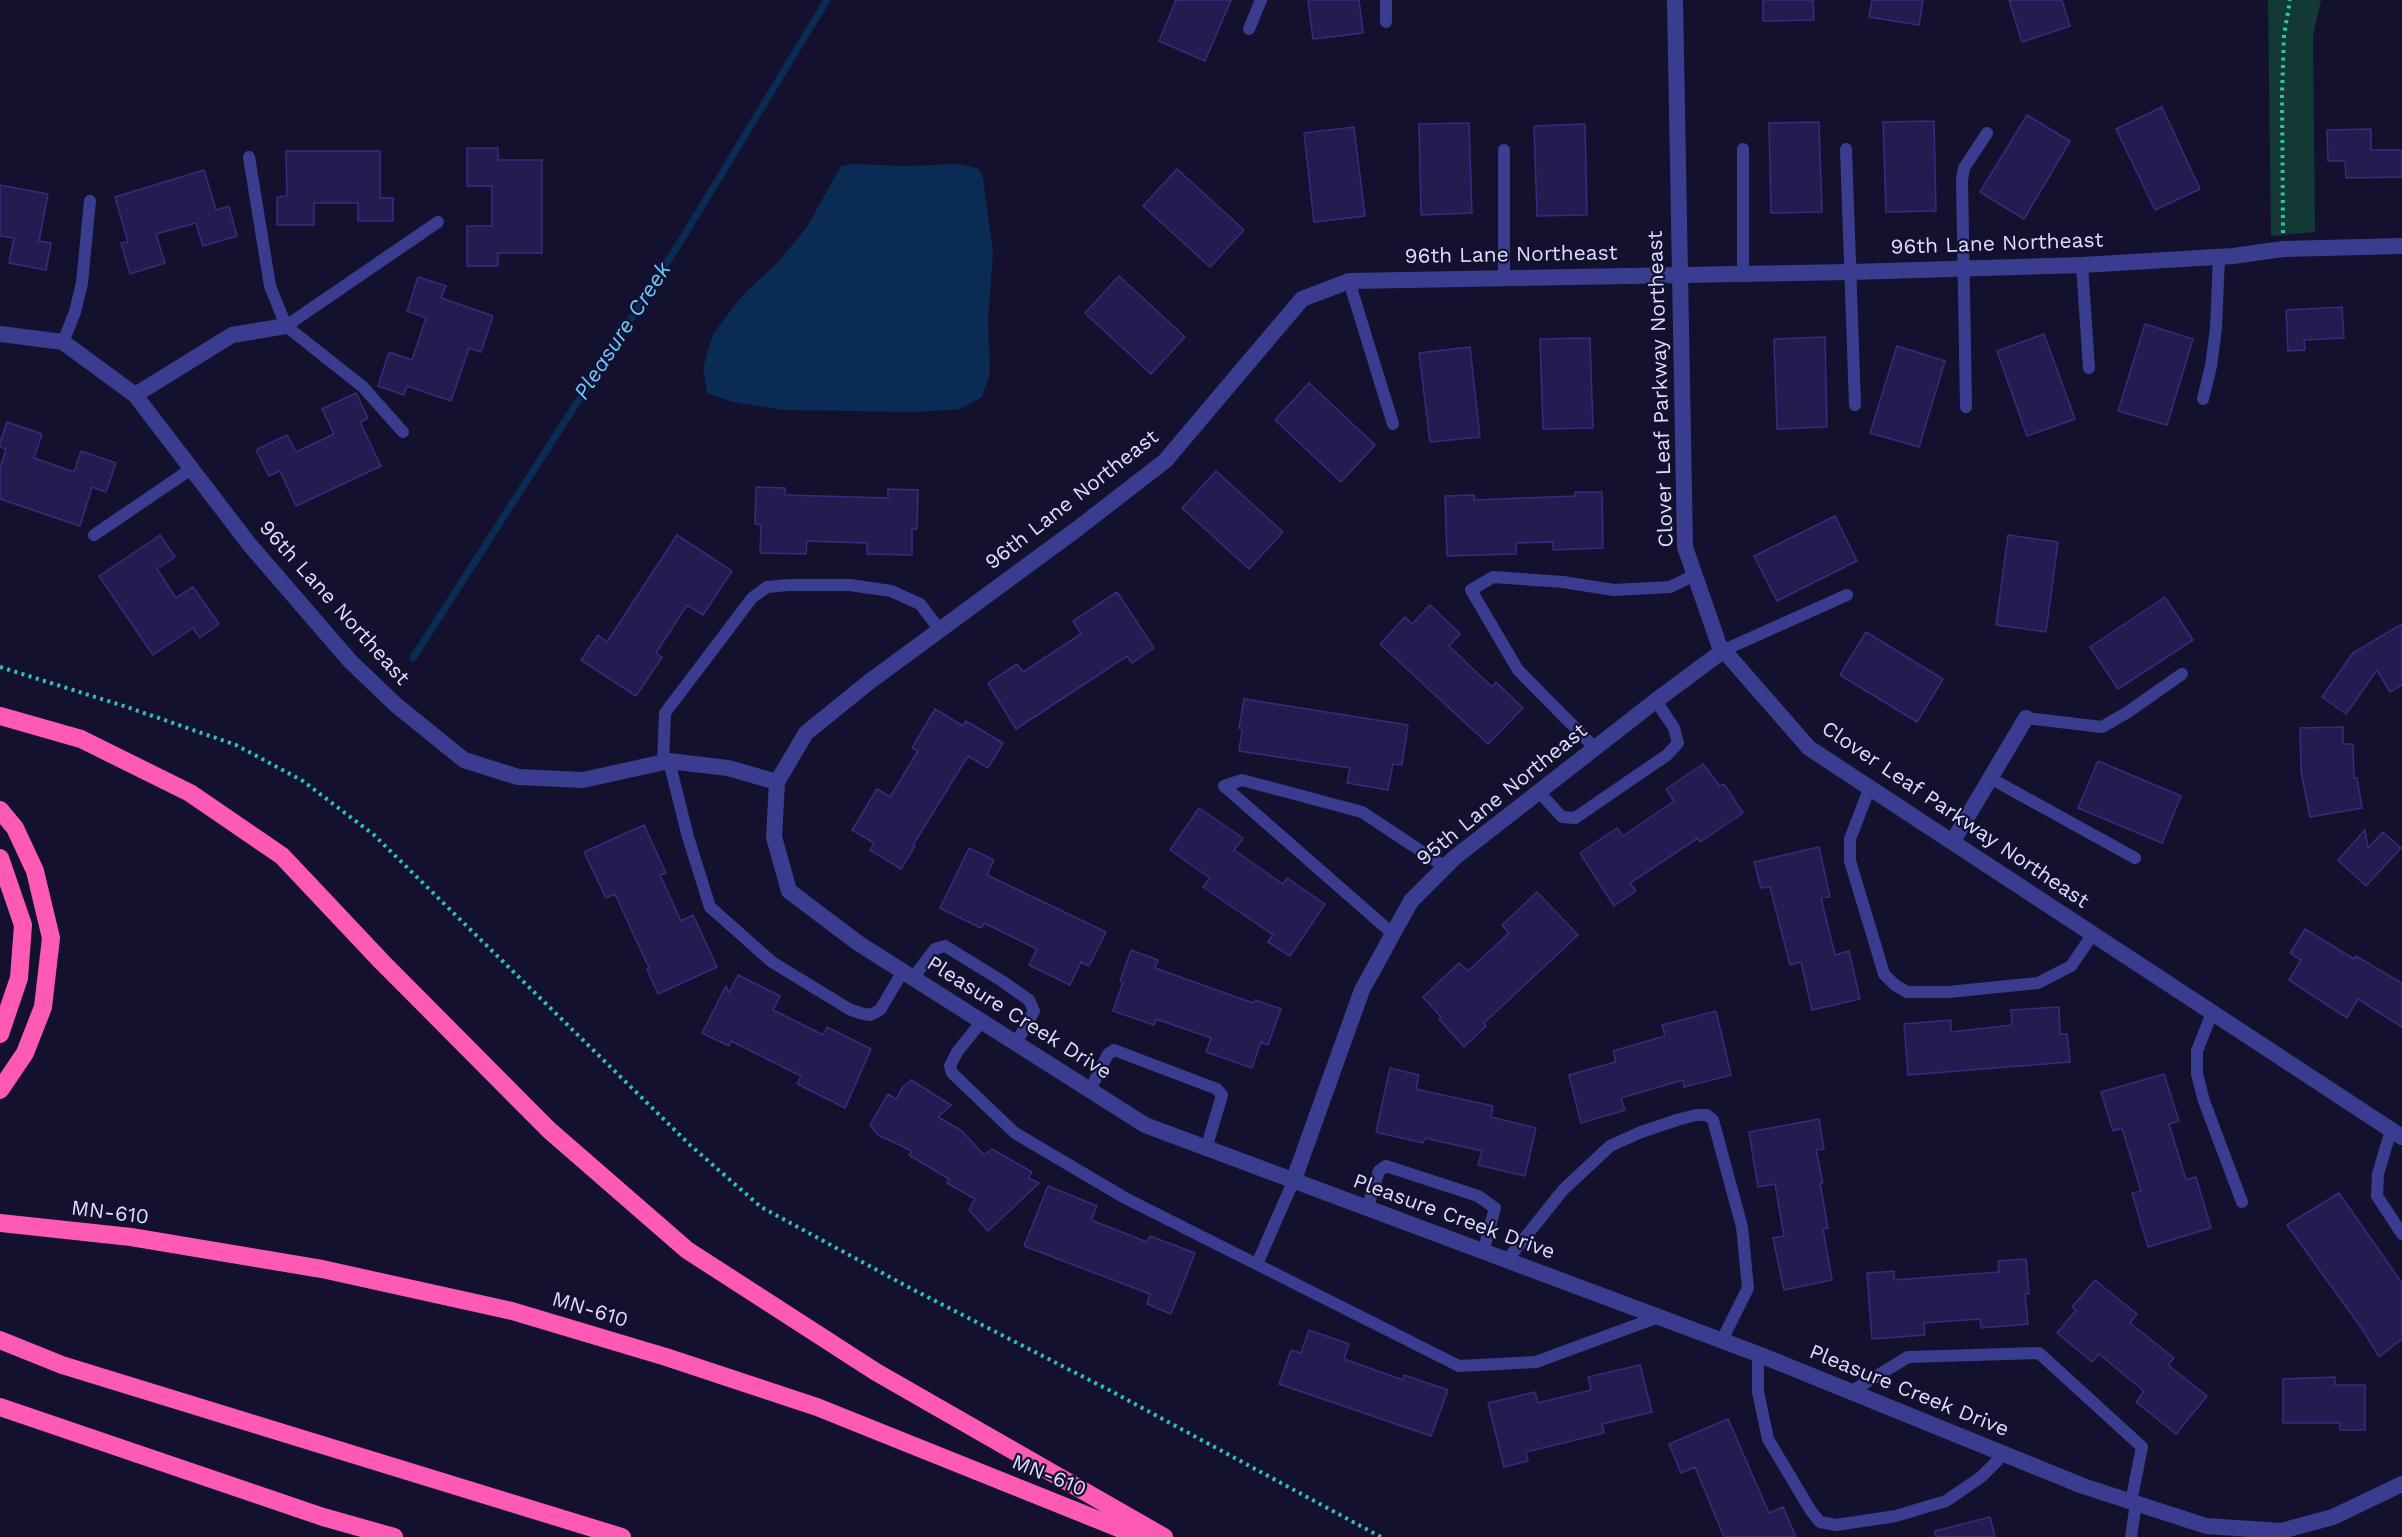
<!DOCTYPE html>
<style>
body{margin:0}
canvas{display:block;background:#13112e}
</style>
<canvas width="2402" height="1537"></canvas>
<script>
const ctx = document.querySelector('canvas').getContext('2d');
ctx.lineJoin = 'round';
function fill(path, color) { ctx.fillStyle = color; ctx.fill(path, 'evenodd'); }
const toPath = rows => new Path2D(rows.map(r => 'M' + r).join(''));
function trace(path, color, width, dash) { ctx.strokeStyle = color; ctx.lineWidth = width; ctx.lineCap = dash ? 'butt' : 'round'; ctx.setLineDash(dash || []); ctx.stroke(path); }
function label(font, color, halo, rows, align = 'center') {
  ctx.font = font + ' "Work Sans",sans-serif'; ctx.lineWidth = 4.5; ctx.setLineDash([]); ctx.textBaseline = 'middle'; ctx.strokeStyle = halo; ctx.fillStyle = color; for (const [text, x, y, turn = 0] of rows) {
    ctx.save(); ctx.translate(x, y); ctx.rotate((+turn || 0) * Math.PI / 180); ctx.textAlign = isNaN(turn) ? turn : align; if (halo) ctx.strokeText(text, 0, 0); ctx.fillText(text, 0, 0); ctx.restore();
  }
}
const green = toPath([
 [2268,0,2321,0,2313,36,2315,232,2271,236]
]);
const water = toPath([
 [853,164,906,166,959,164,979,169,983,178,993,252,988,320,990,373,982,397,960,409,917,412,784,410,732,402,707,393,703,368,713,334,741,297,779,261,807,227,841,166]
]);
const stream = toPath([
 [413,658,682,239,827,0]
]);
const building = toPath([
 [1176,0,1231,0,1205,61,1159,41,1176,0],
 [1308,0,1359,0,1363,33,1313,39,1308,0],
 [1763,0,1813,0,1814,20,1763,21,1763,0],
 [1872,0,1923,0,1919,25,1869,17,1872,0],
 [2009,0,2062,0,2070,26,2022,42,2009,0],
 [2162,107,2200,189,2155,210,2116,129,2162,107],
 [2027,115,2070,141,2024,219,1980,192,2027,115],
 [1934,121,1936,211,1886,212,1883,122,1934,121],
 [1819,122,1822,212,1771,213,1769,123,1819,122],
 [1469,123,1472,213,1421,215,1419,124,1469,123],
 [1585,124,1587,215,1537,216,1534,126,1585,124],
 [1354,127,1365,216,1314,222,1304,133,1354,127],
 [2371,129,2371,150,2402,150,2402,177,2346,178,2345,161,2328,161,2327,130,2371,129],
 [467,148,498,148,498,160,542,160,542,253,498,253,498,266,467,266,467,226,492,226,492,186,467,186,467,148],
 [286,151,380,151,380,198,393,198,393,221,358,221,358,203,314,203,314,225,277,225,277,197,287,196,286,151],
 [1177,169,1244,230,1210,267,1143,206,1177,169],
 [204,170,216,210,229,206,237,236,203,246,196,223,156,234,165,263,130,274,121,243,128,242,115,197,204,170],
 [0,185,48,194,39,241,51,243,46,270,9,263,14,238,0,236,0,185],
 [1119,276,1185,337,1151,374,1085,313,1119,276],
 [418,277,446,286,441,298,493,316,481,352,469,348,451,401,407,386,404,395,378,386,389,352,412,360,426,318,407,311,418,277],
 [2342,307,2344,338,2304,340,2305,350,2288,351,2286,310,2342,307],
 [2145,324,2193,339,2167,425,2118,411,2145,324],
 [2044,334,2075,419,2027,436,1997,351,2044,334],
 [1825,337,1827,427,1777,429,1774,339,1825,337],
 [1590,338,1593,428,1543,429,1540,339,1590,338],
 [1897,346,1945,361,1919,447,1870,433,1897,346],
 [1470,347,1480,437,1430,442,1419,353,1470,347],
 [1309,383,1375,445,1341,482,1275,420,1309,383],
 [356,393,368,418,360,422,381,466,296,506,280,471,269,476,256,450,287,435,296,452,334,434,322,409,356,393],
 [7,422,42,434,34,458,74,472,81,451,116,463,106,492,92,487,80,526,0,499,0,468,6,449,0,447,0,443,7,422],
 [1216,471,1283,532,1249,569,1182,508,1216,471],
 [756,487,785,488,785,495,888,498,888,489,918,490,917,529,912,529,912,555,867,554,867,543,807,541,806,554,760,553,761,525,755,524,756,487],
 [1575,492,1602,492,1603,548,1553,550,1553,542,1516,543,1516,554,1447,556,1445,496,1474,495,1474,500,1575,496,1575,492],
 [1835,516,1857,561,1777,601,1754,556,1835,516],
 [160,535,175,557,157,569,176,598,193,587,219,624,200,638,193,628,153,655,99,576,160,535],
 [677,535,732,571,703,615,687,605,656,653,662,657,636,696,581,660,598,635,607,642,677,535],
 [2008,535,2058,542,2046,632,1996,625,2008,535],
 [1117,592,1154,648,1132,663,1127,656,1016,729,988,683,1017,664,1023,672,1081,634,1073,621,1117,592],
 [2165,597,2193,640,2118,689,2090,647,2165,597],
 [1430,605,1460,634,1449,646,1492,687,1496,682,1523,708,1488,744,1380,644,1405,617,1412,624,1430,605],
 [2402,624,2402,685,2390,692,2377,670,2346,714,2322,697,2353,653,2402,624],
 [1866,632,1943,679,1917,722,1840,675,1866,632],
 [1244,699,1408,725,1402,765,1393,764,1388,790,1347,783,1350,768,1239,751,1242,730,1239,728,1244,699],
 [935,709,963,726,966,721,1003,743,988,768,968,756,913,845,915,846,901,869,870,850,874,843,852,830,877,789,890,797,918,751,912,748,935,709],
 [2343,727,2343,744,2353,744,2354,778,2357,778,2362,808,2310,817,2301,771,2300,728,2343,727],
 [2098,761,2181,796,2162,843,2078,808,2098,761],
 [1703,764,1720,786,1724,784,1743,813,1700,842,1698,838,1630,883,1636,891,1614,906,1580,853,1617,828,1623,836,1674,801,1666,789,1703,764],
 [1199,808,1243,838,1234,850,1283,884,1287,878,1325,904,1290,956,1268,942,1273,935,1203,887,1210,878,1170,850,1199,808],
 [644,825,666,873,660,875,681,921,693,915,717,967,658,994,647,969,649,968,615,894,606,898,584,852,644,825],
 [2365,830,2368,848,2383,832,2401,848,2366,886,2338,860,2365,830],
 [1819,847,1830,897,1821,898,1835,955,1849,951,1860,999,1812,1010,1801,962,1790,965,1770,887,1761,888,1754,862,1819,847],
 [969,848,994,860,987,875,1106,932,1089,966,1081,962,1070,985,1029,965,1037,949,984,923,981,928,940,908,969,848],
 [1537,892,1578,935,1484,1023,1486,1026,1464,1047,1439,1019,1441,1017,1423,997,1459,963,1468,971,1509,933,1502,925,1537,892],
 [2305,929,2354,959,2356,956,2402,983,2402,1027,2358,999,2347,1018,2289,980,2301,960,2290,953,2305,929],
 [1131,950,1158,960,1155,968,1253,1003,1255,1000,1281,1009,1268,1045,1261,1042,1252,1068,1206,1052,1211,1038,1156,1019,1154,1025,1113,1011,1123,982,1120,981,1131,950],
 [738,975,780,996,773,1010,823,1035,827,1027,871,1049,845,1108,797,1084,801,1076,731,1041,729,1046,702,1033,726,986,729,993,738,975],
 [2059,1007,2060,1034,2067,1034,2070,1062,1908,1075,1904,1024,1951,1020,1951,1032,2012,1025,2011,1010,2059,1007],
 [1716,1011,1731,1075,1684,1087,1683,1080,1621,1098,1625,1110,1581,1123,1569,1075,1616,1062,1613,1051,1665,1036,1662,1025,1716,1011],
 [1390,1068,1419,1075,1416,1089,1493,1106,1491,1117,1536,1128,1525,1176,1478,1165,1482,1151,1425,1138,1423,1143,1376,1132,1390,1068],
 [2164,1074,2179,1121,2169,1124,2186,1180,2196,1177,2211,1228,2148,1247,2132,1193,2141,1191,2122,1128,2113,1131,2101,1092,2164,1074],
 [911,1080,951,1105,938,1117,962,1131,984,1155,992,1149,1032,1172,1028,1178,1039,1183,988,1231,969,1210,975,1199,947,1183,949,1179,909,1155,912,1151,878,1135,870,1125,888,1094,896,1099,903,1087,911,1080],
 [1819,1119,1824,1149,1816,1150,1823,1183,1820,1183,1828,1228,1823,1229,1832,1280,1784,1290,1773,1238,1784,1236,1775,1184,1758,1187,1749,1132,1819,1119],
 [1048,1186,1097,1206,1091,1220,1147,1242,1150,1236,1195,1253,1171,1314,1147,1304,1150,1294,1024,1246,1048,1186],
 [2339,1193,2402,1283,2402,1339,2379,1357,2365,1333,2287,1225,2339,1193],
 [2026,1259,2029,1294,2025,1294,2028,1324,1981,1328,1980,1319,1924,1323,1925,1335,1872,1339,1867,1273,1894,1271,1894,1280,1999,1272,1998,1261,2026,1259],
 [2095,1280,2137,1314,2130,1323,2174,1358,2168,1365,2207,1396,2176,1434,2136,1402,2144,1391,2099,1354,2092,1362,2057,1333,2076,1310,2072,1307,2095,1280],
 [1309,1330,1349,1344,1344,1359,1403,1380,1404,1375,1448,1390,1431,1436,1279,1384,1291,1350,1301,1353,1309,1330],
 [1640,1365,1652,1412,1602,1424,1604,1433,1526,1452,1528,1461,1504,1467,1488,1403,1535,1392,1538,1403,1591,1390,1588,1377,1640,1365],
 [2335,1377,2335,1385,2365,1385,2365,1430,2340,1430,2340,1423,2283,1423,2283,1379,2335,1377],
 [1728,1419,1769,1513,1783,1507,1796,1537,1724,1537,1695,1467,1681,1473,1669,1444,1728,1419],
 [1990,1517,1995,1537,1936,1537,1935,1531,1990,1517]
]);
const path = toPath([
 [2283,233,2282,93,2284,35,2290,0],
 [0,667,127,707,236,745,303,781,374,835,690,1145,761,1207,910,1288,1109,1390,1381,1537]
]);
const service = toPath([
 [1386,0,1386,22],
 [1249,29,1261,0],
 [1743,149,1743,272],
 [1846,149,1855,405],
 [249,157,270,286,286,326,363,387,403,432],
 [2082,265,2089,368],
 [1504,278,1504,150],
 [1349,281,1393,424],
 [286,326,438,222],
 [63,342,75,312,82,283,90,201],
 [2203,399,2211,366,2216,328,2219,257],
 [1966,407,1962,180,1964,168,1987,133],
 [94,535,191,469],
 [1724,650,1847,595],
 [2026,718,2102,727,2128,712,2182,674],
 [1595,748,1518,670,1471,590,1493,577,1563,582,1614,590,1670,587,1695,575],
 [669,761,688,837,710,907,772,962,849,1009,860,1013,870,1015,880,1010,903,971],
 [663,763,665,713,752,598,767,587,788,585,850,585,891,591,920,604,940,630],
 [1990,778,2135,858],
 [1870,787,1850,839,1850,861,1884,974,1895,985,1907,992,1948,992,2038,983,2071,966,2093,934],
 [1539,792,1562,817,1575,818,1667,755,1678,743,1674,728,1656,701],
 [1393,934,1224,786,1242,780,1362,812,1445,867],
 [913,978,935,949,945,946,1002,981,1029,1000,1034,1011,1016,1043],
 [2212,1013,2197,1051,2197,1074,2204,1101,2242,1202],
 [982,1021,957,1052,950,1066,952,1073,1015,1133,1125,1198,1459,1366,1536,1362,1661,1316],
 [1090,1090,1108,1054,1114,1050,1217,1089,1222,1095,1206,1149],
 [2391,1130,2378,1174,2377,1196,2402,1234],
 [1367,1209,1379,1171,1386,1166,1478,1196,1495,1208,1483,1252],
 [1507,1260,1563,1190,1610,1146,1641,1132,1677,1120,1696,1115,1707,1115,1713,1120,1742,1227,1748,1288,1722,1340],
 [1257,1264,1293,1182],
 [1758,1354,1758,1392,1768,1439,1811,1511,1820,1522,1836,1525,1896,1516,1946,1501,1981,1477,2004,1454],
 [1852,1391,1908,1357,2039,1353,2142,1447,2131,1502],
 [2131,1537,2136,1503]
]);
const minor = toPath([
 [0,334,63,342,135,395,249,544,350,661,396,705,464,760,518,777,583,780,669,761,728,768,777,782,806,733,869,682,1077,529,1165,461,1302,299,1349,281,1851,272,2082,265,2233,256,2283,249,2402,246],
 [135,395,232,335,286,326],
 [777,782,774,837,789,891,858,943,1145,1125,1758,1354,2083,1486,2206,1526,2281,1531,2333,1517,2402,1484],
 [1953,841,2026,718],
 [1293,1182,1362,990,1411,901,1454,858,1654,702,1724,650]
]);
const tertiary = toPath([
 [1675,0,1685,547,1719,645,1809,748,2402,1137]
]);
const motorway = toPath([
 [0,716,81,739,190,793,282,856,382,962,549,1130,687,1250,876,1372,1164,1537],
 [0,810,15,828,35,871,51,938,43,1007,25,1053,0,1090],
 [0,858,23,925,19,978,0,1034],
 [0,1223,131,1237,322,1269,512,1311,666,1357,817,1407,1141,1537],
 [0,1340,62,1365,622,1537],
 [0,1407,323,1517,394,1537]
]);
const streetNames = [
 ["96th Lane Northeast",1997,244,-2],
 ["96th Lane Northeast",1511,255,-1],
 ["Clover Leaf Parkway Northeast",1661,389,-92],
 ["96th Lane Northeast",1072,500,-38],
 ["96th Lane Northeast",334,603,48],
 ["95th Lane Northeast",1502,795,-39],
 ["Clover Leaf Parkway Northeast",1955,815,34],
 ["Pleasure Creek Drive",1019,1018,32],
 ["MN-610",110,1213,7],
 ["Pleasure Creek Drive",1454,1217,20],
 ["MN-610",590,1310,17],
 ["Pleasure Creek Drive",1909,1391,22],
 ["MN-610",1049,1476,22]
];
const waterNames = [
 ["Pleasure Creek",623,331,-57]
];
fill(green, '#133934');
fill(water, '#0a2b54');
trace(stream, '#0a2b54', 7);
fill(building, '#221c50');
trace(building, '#362c7d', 1.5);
trace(path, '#2bc6b1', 4, [3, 4.5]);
trace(service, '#3a3d8f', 12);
trace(minor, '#3a3d8f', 16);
trace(tertiary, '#3a3d8f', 16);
trace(motorway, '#ff59b6', 18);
label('21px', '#dfdeff', '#13112e', streetNames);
label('italic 22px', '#6cc7ff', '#13112e', waterNames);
</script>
